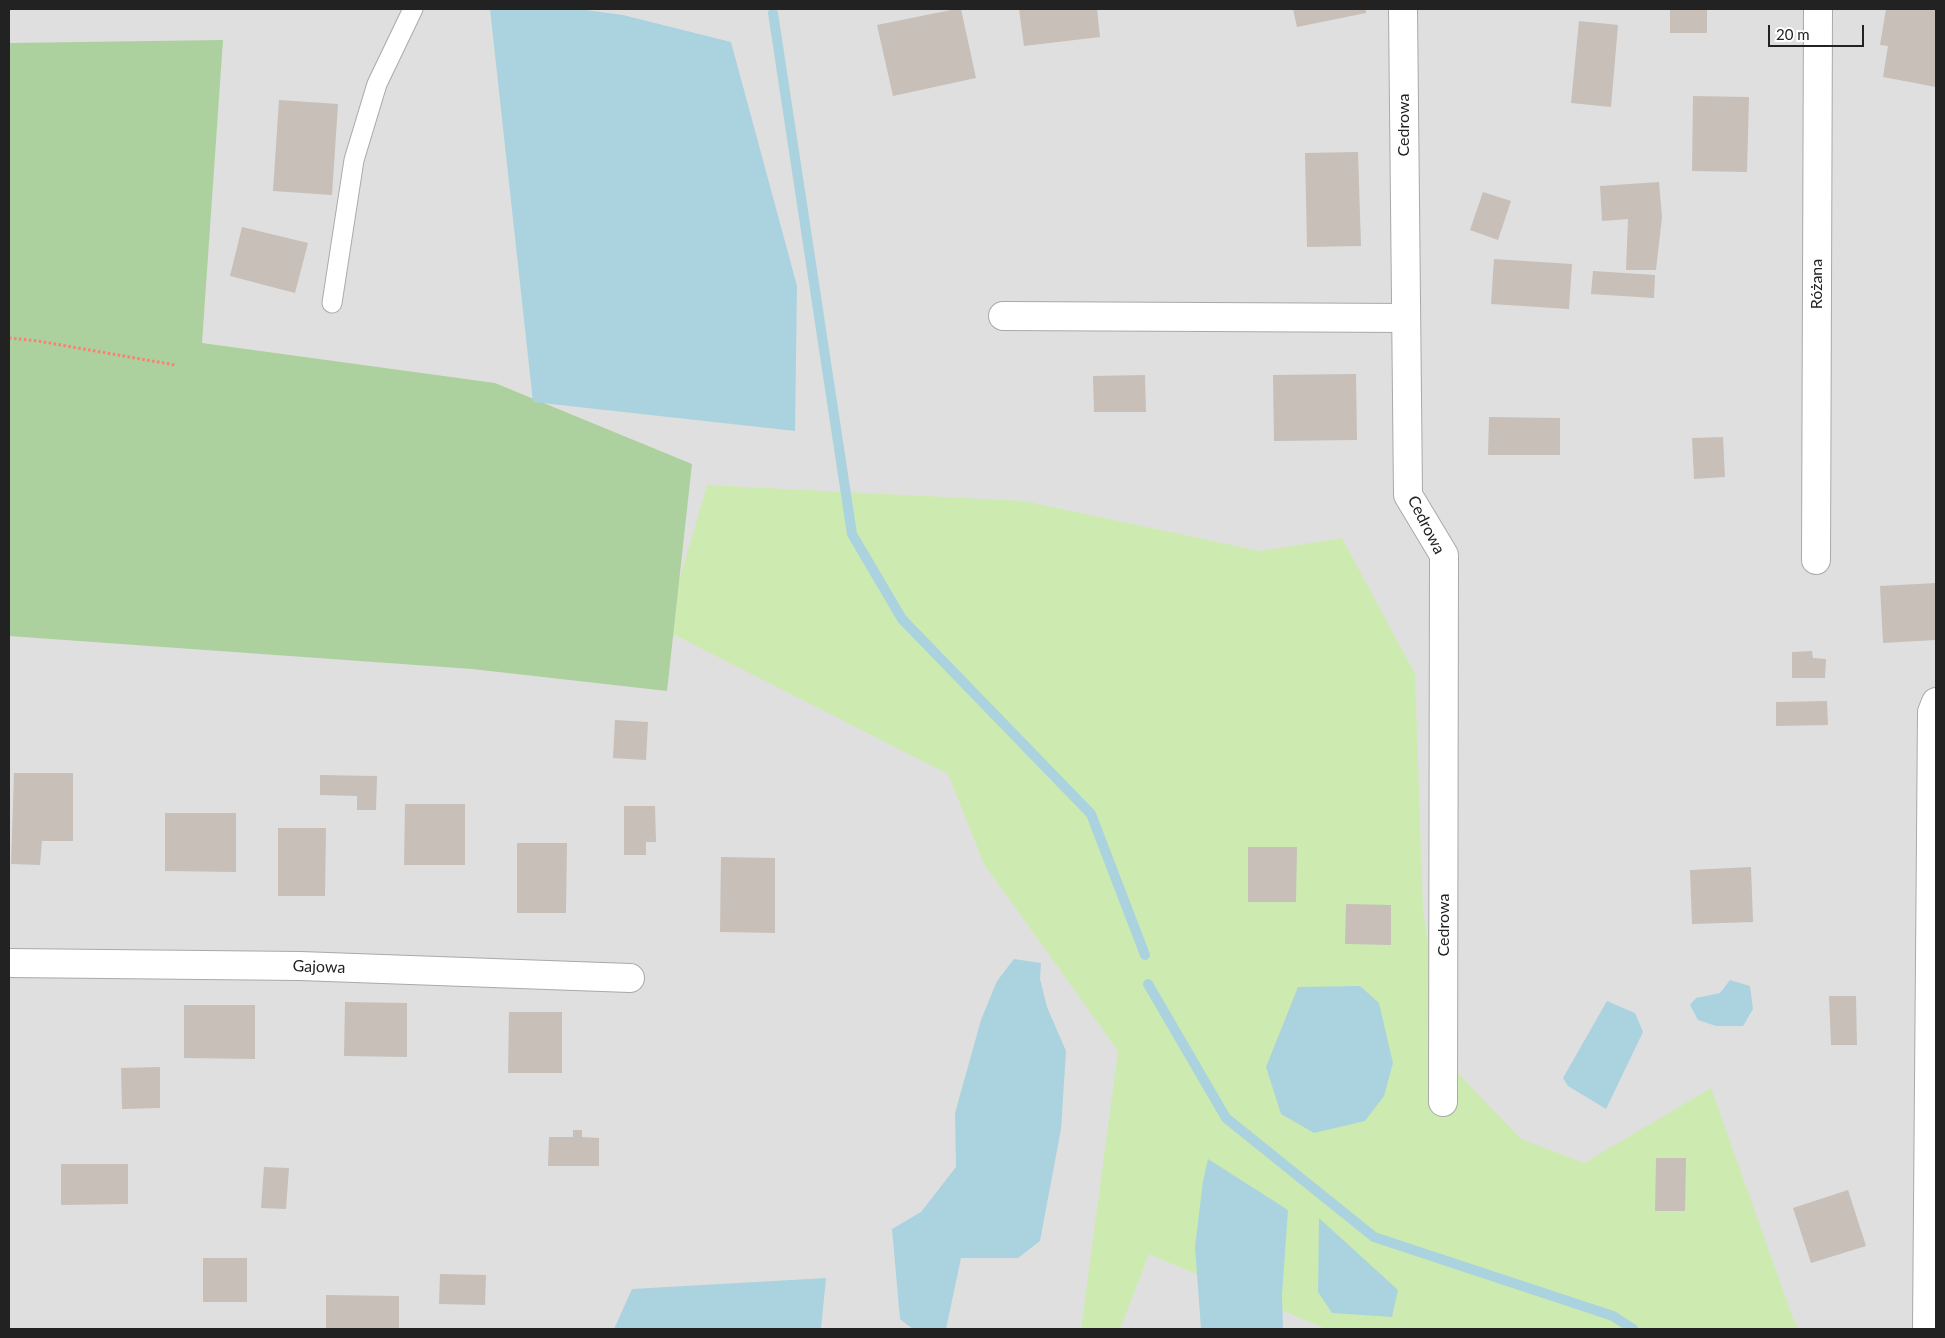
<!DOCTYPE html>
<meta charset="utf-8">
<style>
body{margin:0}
#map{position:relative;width:1945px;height:1338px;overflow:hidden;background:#f2efe9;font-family:Lato,sans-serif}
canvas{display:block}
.frame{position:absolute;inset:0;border:10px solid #222;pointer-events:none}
.scale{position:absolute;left:1768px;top:25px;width:96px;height:22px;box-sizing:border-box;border:2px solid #222;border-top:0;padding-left:6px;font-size:15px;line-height:18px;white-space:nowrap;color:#222;-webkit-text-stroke:4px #fff;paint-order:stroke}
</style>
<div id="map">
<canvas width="1945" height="1338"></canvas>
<div class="frame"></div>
<div class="scale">20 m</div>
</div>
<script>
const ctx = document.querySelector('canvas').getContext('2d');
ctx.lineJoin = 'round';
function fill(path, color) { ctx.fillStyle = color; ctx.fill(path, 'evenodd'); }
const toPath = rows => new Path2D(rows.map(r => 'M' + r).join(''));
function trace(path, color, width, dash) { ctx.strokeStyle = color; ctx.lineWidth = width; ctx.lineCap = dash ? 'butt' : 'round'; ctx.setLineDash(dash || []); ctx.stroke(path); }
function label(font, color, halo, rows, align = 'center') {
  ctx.font = font + ' Lato,sans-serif'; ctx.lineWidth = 4; ctx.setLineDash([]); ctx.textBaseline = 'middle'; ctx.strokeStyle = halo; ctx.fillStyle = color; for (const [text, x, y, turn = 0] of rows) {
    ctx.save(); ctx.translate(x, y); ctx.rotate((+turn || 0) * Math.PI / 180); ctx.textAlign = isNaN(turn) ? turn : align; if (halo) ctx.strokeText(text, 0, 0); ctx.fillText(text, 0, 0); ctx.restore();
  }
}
const residential = toPath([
 [9,9,1936,9,1936,1329,9,1329]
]);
const grass = toPath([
 [707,485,1024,501,1260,551,1342,538,1415,674,1423,911,1448,1063,1521,1139,1584,1163,1711,1088,1794,1321,1800,1329,1326,1329,1149,1254,1120,1329,1081,1329,1118,1051,984,864,948,774,665,630]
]);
const forest = toPath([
 [223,40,202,343,495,383,692,464,667,691,472,669,9,636,9,43]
]);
const water = toPath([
 [490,9,578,9,623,15,731,42,797,286,795,431,533,402],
 [1014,959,1041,963,1040,979,1047,1007,1066,1051,1061,1129,1040,1241,1018,1258,961,1258,946,1329,913,1329,900,1319,892,1229,921,1212,956,1167,955,1113,981,1020,997,981],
 [1730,980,1750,986,1753,1009,1743,1026,1716,1026,1698,1020,1690,1005,1696,998,1720,993],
 [1360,986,1379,1003,1393,1063,1384,1096,1365,1121,1314,1133,1281,1114,1266,1067,1298,987],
 [1607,1001,1635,1013,1643,1032,1606,1109,1568,1086,1563,1078],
 [1208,1159,1288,1210,1282,1295,1283,1329,1201,1329,1195,1247,1203,1181],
 [1319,1218,1398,1290,1392,1317,1332,1313,1318,1292],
 [826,1278,821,1329,614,1329,632,1289]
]);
const stream = toPath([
 [773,13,852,534,902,619,1091,814,1145,955],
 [1148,984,1226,1118,1374,1237,1613,1316,1633,1329]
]);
const building = toPath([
 [956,9,961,9,976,78,893,96,877,25],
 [1019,9,1097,9,1100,37,1024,46],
 [1293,9,1366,9,1366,13,1297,27],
 [1670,9,1707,9,1707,33,1670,33],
 [1886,9,1935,9,1936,87,1883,77,1888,46,1880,45],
 [1579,21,1618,25,1611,107,1571,103],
 [1693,96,1749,97,1747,172,1692,171],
 [279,100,338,104,332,195,273,191],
 [1358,152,1361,246,1307,247,1305,153],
 [1659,182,1662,217,1656,270,1626,270,1628,219,1602,221,1600,186],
 [1483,192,1511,201,1498,240,1470,230],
 [242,227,308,243,295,293,230,276],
 [1494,259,1572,264,1569,309,1491,304],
 [1593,271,1655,275,1654,298,1591,294],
 [1356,374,1357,440,1274,441,1273,375],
 [1145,375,1146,412,1094,412,1093,376],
 [1489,417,1560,418,1560,455,1488,455],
 [1723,437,1725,477,1694,479,1692,438],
 [1936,583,1936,640,1883,643,1880,586],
 [1812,651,1813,658,1826,659,1825,678,1792,678,1792,652],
 [1827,701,1828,725,1776,726,1776,702],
 [615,720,648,722,646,760,613,758],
 [14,773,73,773,73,841,42,841,40,865,11,864],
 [320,775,377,776,376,810,357,810,357,796,320,795],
 [405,804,465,804,465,865,404,865],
 [624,806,655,806,656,842,646,842,646,855,624,855],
 [165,813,236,813,236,872,165,871],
 [278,828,326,828,325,896,278,896],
 [517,843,567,843,566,913,517,913],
 [1248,847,1297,847,1296,902,1248,902],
 [721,857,775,858,775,933,720,932],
 [1751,867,1753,922,1692,924,1690,870],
 [1346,904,1391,905,1391,945,1345,944],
 [1829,996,1856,996,1857,1045,1831,1045],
 [345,1002,407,1003,407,1057,344,1056],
 [184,1005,255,1005,255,1059,184,1058],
 [509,1012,562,1012,562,1073,508,1073],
 [160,1067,160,1108,122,1109,121,1068],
 [573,1130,582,1130,582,1137,599,1138,599,1166,548,1166,549,1137,573,1137],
 [1656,1158,1686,1158,1685,1211,1655,1211],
 [61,1164,128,1164,128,1204,61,1205],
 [264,1167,289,1168,286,1209,261,1208],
 [1848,1190,1866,1246,1811,1263,1793,1208],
 [203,1258,247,1258,247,1302,203,1302],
 [440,1274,486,1275,485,1305,439,1304],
 [326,1295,399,1296,399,1329,326,1329]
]);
const path = toPath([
 [9,338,38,341,175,365]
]);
const service = toPath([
 [332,303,354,160,377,84,413,9]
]);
const minor = toPath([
 [1403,9,1408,495,1444,555,1443,1102],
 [1003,316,1406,318],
 [1816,560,1818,9],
 [9,963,300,966,630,978],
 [1927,1329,1932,712,1936,702]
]);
const streetNames = [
 ["Cedrowa",1404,125,-90],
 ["Różana",1817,284,-90],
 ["Cedrowa",1426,525,63],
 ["Cedrowa",1444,925,-90],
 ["Gajowa",319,967,2]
];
fill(residential, '#e0dfdf');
fill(grass, '#cdebb0');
fill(forest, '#add19e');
fill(water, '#aad3df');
trace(stream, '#aad3df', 10);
fill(building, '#c7bfb8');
trace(service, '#a9a9a9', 21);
trace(minor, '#a9a9a9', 30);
trace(path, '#fa8072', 3, [2.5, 2.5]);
trace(service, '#fff', 19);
trace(minor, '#fff', 28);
label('16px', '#222', '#fff', streetNames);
</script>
